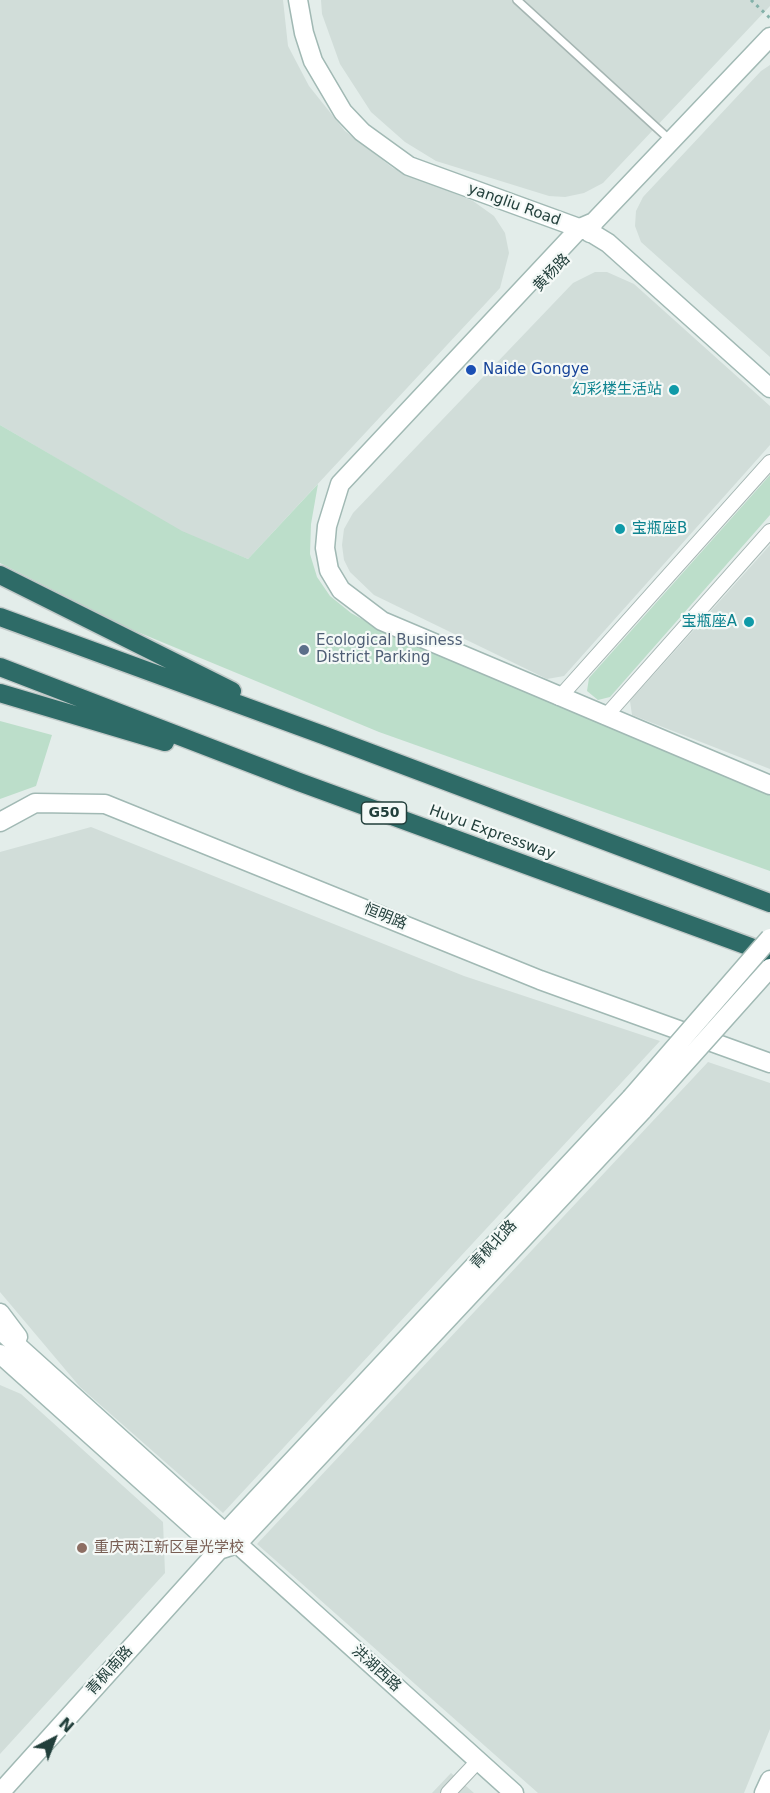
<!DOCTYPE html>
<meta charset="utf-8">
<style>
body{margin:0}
#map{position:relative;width:770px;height:1793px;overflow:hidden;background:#e3edea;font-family:"DejaVu Sans",sans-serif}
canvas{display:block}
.north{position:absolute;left:24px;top:1709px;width:60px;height:60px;-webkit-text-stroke:4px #f4f9f7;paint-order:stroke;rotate:42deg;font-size:16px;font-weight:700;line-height:24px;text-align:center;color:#223f3b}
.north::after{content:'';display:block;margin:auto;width:21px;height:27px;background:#223f3b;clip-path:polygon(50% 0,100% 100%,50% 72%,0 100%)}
</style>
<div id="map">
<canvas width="770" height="1793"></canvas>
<div class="north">N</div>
</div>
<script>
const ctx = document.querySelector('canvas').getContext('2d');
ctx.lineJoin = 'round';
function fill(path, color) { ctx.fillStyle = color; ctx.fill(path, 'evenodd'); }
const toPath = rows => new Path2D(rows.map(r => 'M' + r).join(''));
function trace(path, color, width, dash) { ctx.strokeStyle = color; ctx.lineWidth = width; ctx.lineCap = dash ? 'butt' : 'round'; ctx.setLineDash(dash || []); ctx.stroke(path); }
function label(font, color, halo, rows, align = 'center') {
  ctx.font = font + ' "DejaVu Sans","Noto Sans SC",sans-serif'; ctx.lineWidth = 4.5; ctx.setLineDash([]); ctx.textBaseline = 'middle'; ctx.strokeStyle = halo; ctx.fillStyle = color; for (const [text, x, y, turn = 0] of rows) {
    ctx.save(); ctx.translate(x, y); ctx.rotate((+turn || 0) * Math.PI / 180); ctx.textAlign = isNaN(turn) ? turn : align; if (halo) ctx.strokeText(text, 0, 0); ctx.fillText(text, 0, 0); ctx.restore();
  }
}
const built = toPath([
 [0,0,283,0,288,46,309,86,345,131,393,168,473,201,494,216,505,233,509,253,500,288,248,559,182,532,0,425],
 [321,0,770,0,770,6,603,183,584,193,565,197,549,196,436,161,405,142,371,112,340,64,322,14],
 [770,65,770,357,641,242,635,226,636,211,643,197,761,71],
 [595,272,607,272,634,284,770,406,770,445,564,676,547,679,374,595,350,572,344,560,342,545,344,529,353,513,573,283],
 [770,545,770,769,632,715,630,701],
 [91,827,464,976,660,1041,223,1513,80,1387,0,1292,0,852],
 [708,1062,770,1083,770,1729,744,1793,538,1793,257,1544],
 [0,1385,21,1394,163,1522,165,1573,0,1754],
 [451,1773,474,1793,432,1793]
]);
const green = toPath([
 [0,425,182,531,248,559,318,484,311,524,310,554,317,577,330,596,351,613,383,631,770,793,770,871,379,732,128,628,0,563],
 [770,475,770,515,610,697,598,700,587,691,589,678],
 [0,721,52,735,36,786,0,799]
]);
const path = toPath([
 [751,0,770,18]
]);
const lane = toPath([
 [517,0,669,139]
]);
const street = toPath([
 [559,698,770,462],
 [605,717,770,531],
 [448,1793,478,1761]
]);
const secondary = toPath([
 [298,0,304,33,313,61,343,112,362,132,409,166,590,232,608,243,770,388],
 [594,222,580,228,340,484,327,526,325,548,329,570,341,590,382,621,770,785],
 [590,233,594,222,770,37],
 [0,822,35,803,105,804,540,980,770,1063],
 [0,1313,18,1337],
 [0,1330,514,1793],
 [0,1354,219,1550,237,1544,643,1110],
 [0,1793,219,1550,225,1533,631,1098],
 [764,1793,770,1780]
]);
const highway = toPath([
 [0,575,232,691],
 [0,617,323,735,770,903],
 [0,667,299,782,770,954],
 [0,693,165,742]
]);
const secondaryBridge = toPath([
 [631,1098,770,938],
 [643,1110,770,968]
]);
const markers = [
 [471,370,6,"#1a4fb4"],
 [674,390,6,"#0f9aa8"],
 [620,529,6,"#0f9aa8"],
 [749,622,6,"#0f9aa8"],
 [304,650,6,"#5c6f8a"],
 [82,1548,6,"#8d6e63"]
];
const shields = [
 [384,813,45]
];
const shieldNames = [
 ["G50",384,813]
];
const streetNames = [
 ["yangliu Road",514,205,20],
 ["黄杨路",552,273,-46],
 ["Huyu Expressway",492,833,20],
 ["恒明路",385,917,22],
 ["青枫北路",494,1245,-47],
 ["洪湖西路",376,1669,42],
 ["青枫南路",110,1671,-48]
];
const transitNames = [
 ["Naide Gongye",483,370]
];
const cultureNames = [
 ["幻彩楼生活站",662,390],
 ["宝瓶座B",632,529,"left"],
 ["宝瓶座A",737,622]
];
const serviceNames = [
 ["Ecological Business",316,641],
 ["District Parking",316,658]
];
const educationNames = [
 ["重庆两江新区星光学校",94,1548]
];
fill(built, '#d1ddd9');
fill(green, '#bcdeca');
trace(lane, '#a5b5b2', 10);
trace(street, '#a5b5b2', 16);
trace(secondary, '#a1b9b4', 21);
trace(highway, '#c1c9c8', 21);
trace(path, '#83b1a9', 3, [3, 4.5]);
trace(lane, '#fff', 7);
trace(street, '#fff', 14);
trace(secondary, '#fff', 18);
trace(highway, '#2e6b67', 18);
trace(secondaryBridge, '#a1b9b4', 21, []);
trace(secondaryBridge, '#fff', 18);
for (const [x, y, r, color] of markers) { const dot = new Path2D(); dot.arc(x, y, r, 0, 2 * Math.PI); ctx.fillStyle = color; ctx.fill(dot); trace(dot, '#f4f9f7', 2); }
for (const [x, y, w] of shields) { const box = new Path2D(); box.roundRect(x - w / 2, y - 11, w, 22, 4.5); ctx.fillStyle = '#f4f9f7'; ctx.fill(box); trace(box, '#223f3b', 1.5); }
label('bold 14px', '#223f3b', null, shieldNames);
label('15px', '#223f3b', '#f4f9f7', streetNames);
label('15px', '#164399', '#f4f9f7', transitNames, 'left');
label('15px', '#0d838f', '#f4f9f7', cultureNames, 'right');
label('15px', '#4e5e75', '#f4f9f7', serviceNames, 'left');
label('15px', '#785e54', '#f4f9f7', educationNames, 'left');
</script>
